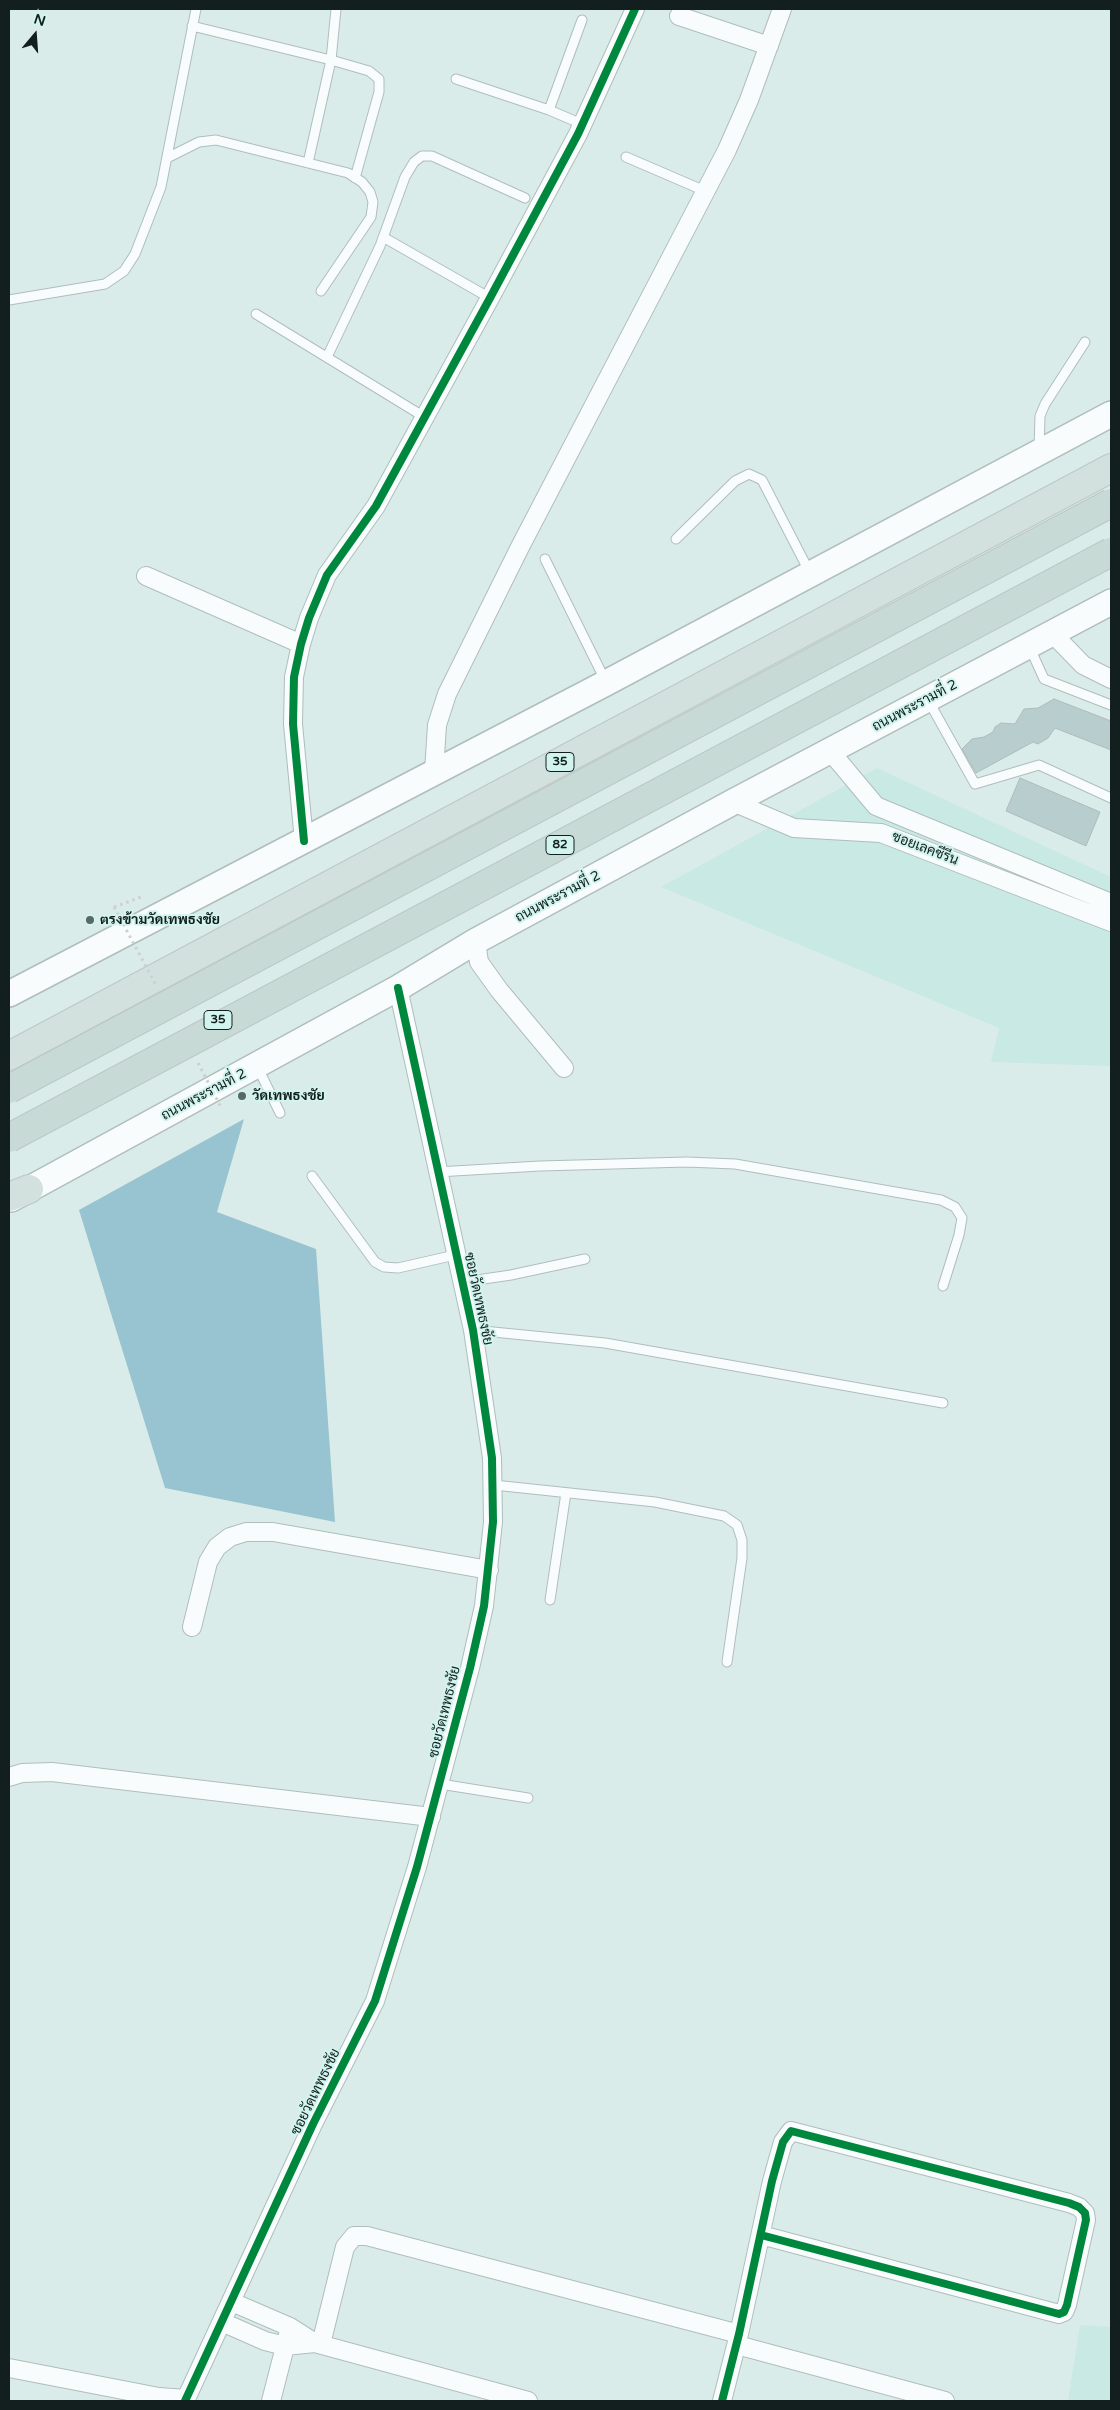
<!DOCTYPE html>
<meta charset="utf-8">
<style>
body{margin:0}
#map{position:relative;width:1120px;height:2410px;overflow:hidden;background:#daece9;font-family:"Varela Round",sans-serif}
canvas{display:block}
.frame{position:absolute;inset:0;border:10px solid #131f1e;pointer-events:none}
.north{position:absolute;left:10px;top:10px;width:50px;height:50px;-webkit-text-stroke:4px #d2f4ef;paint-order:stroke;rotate:18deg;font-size:14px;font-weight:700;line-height:20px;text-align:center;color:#131f1e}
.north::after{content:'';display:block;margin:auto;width:18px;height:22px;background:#131f1e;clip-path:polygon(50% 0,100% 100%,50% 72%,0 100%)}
</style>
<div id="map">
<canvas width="1120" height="2410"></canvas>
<div class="frame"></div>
<div class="north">N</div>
</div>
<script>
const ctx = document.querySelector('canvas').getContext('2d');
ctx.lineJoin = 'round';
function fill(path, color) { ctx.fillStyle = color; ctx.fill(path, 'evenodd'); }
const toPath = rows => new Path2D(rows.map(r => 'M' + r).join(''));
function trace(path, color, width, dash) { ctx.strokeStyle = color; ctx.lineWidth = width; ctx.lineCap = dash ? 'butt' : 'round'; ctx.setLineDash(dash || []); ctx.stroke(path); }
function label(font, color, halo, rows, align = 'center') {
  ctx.font = font + ' "Varela Round",Sarabun,sans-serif'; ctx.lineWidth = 4; ctx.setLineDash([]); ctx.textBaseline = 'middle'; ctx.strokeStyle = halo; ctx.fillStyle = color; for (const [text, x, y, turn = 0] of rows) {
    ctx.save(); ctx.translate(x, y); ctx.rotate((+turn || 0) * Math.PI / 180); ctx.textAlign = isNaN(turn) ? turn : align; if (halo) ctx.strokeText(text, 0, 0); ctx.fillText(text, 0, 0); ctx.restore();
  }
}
const built = toPath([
 [877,768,1111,877,1111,1066,991,1062,999,1028,661,887],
 [1080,2325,1111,2327,1111,2401,1068,2401]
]);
const water = toPath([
 [244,1119,217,1212,316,1249,335,1522,165,1488,79,1210]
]);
const building = toPath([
 [1054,699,1111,721,1111,750,1055,728,1048,738,1038,744,1033,742,976,773,962,749,972,739,984,737,993,732,995,727,1001,723,1015,724,1024,709,1038,708,1054,699],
 [1020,778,1100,812,1086,846,1006,811,1020,778]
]);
const path = toPath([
 [114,907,141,897]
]);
const service = toPath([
 [192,26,331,60,369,71,379,79,379,92,355,178],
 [456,79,549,110,582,124],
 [549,110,582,20],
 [626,157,705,191],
 [167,158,199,142,216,140,348,173,362,182,370,192,373,202,371,217,321,291],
 [308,163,331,60,336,9],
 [383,237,490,298],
 [9,300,105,284,124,271,135,254,161,187,196,9],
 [256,314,426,418],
 [327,357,380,246,405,177,414,162,422,156,432,156,525,198],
 [1039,450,1040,416,1045,404,1085,342],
 [676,539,735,481,749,474,762,480,810,573],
 [545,559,606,682],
 [1029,646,1044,679,1111,705],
 [928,700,975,784,1039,765,1111,798],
 [257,1066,280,1113],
 [437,1172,540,1166,687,1162,735,1164,941,1200,955,1207,962,1218,959,1235,943,1286],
 [312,1176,375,1262,384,1267,398,1268,455,1255],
 [463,1282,511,1275,585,1259],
 [473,1330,605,1343,943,1403],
 [494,1485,655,1502,724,1516,737,1525,742,1540,742,1558,727,1662],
 [550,1600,566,1493],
 [440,1784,528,1798]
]);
const minor = toPath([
 [679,16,769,46],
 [146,576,301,644],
 [1052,633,1083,665,1111,679],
 [830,751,876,806,1111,903],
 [434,772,437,725,447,694,520,547,727,150,749,100,782,9],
 [733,802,794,828,881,833,1111,922],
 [304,841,293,724,294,677,301,644,309,618,327,575,376,506,490,298,578,134,635,9],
 [476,941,479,962,499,990,564,1068],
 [192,1627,208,1562,217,1547,230,1537,246,1532,273,1532,489,1570],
 [9,1777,22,1773,52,1772,431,1817],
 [232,2302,290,2327,315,2343,528,2401],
 [222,2322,265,2341,285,2346,315,2343],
 [321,2344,345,2247,354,2236,367,2236,739,2334],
 [737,2345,945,2401],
 [9,2368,159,2397,186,2399],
 [185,2401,313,2124,375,2001,417,1867,470,1668,484,1606,493,1522,492,1458,473,1330,398,988],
 [271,2401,288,2335],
 [722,2401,739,2334,772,2181,783,2142,791,2131,1069,2203,1079,2207,1085,2213,1086,2220,1067,2305,1064,2312,1059,2314,761,2235]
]);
const secondary = toPath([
 [9,994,606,683,1111,414],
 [11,1199,398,988,476,941,733,802,1111,602]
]);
const trunk = toPath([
 [9,1056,1111,468],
 [9,1197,29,1189]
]);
const pathBridge = toPath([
 [114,907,156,985],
 [198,1063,222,1109]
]);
const motorwayBridge = toPath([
 [9,1089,1111,503],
 [9,1138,1111,552]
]);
const cycleway = toPath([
 [304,841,293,724,294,677,301,644,309,618,327,575,376,506,490,298,578,134,635,9],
 [185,2401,313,2124,375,2001,417,1867,470,1668,484,1606,493,1522,492,1458,473,1330,398,988],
 [722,2401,739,2334,772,2181,783,2142,791,2131,1069,2203,1079,2207,1085,2213,1086,2220,1067,2305,1064,2312,1059,2314,761,2235]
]);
const markers = [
 [90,920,5,"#596765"],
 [242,1096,5,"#596765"]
];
const shields = [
 [560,762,28],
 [560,845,28],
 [218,1020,28]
];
const shieldNames = [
 ["35",560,762],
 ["82",560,845],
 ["35",218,1020]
];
const streetNames = [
 ["ถนนพระรามที่ 2",915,706,-28],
 ["ซอยเลคซีรีน",925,849,21],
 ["ถนนพระรามที่ 2",558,897,-28],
 ["ถนนพระรามที่ 2",204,1095,-28],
 ["ซอยวัดเทพธงชัย",478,1299,78],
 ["ซอยวัดเทพธงชัย",445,1712,-76],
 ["ซอยวัดเทพธงชัย",316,2092,-64]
];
const poiNames = [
 ["ตรงข้ามวัดเทพธงชัย",100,920],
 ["วัดเทพธงชัย",252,1096]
];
fill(built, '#c9e9e5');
fill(water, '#98c3d0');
fill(building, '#b8cdcd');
trace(building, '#adbcbb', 1);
trace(service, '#afbebb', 11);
trace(minor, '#afbebb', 20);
trace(secondary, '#afbebb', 28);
trace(trunk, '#bec7c6', 30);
trace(path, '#ccd1d0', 3, [2.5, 4]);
trace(service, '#f9fcfc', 9);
trace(minor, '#f9fcfc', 18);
trace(secondary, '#f9fcfc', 25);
trace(trunk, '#d2e1dd', 28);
trace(motorwayBridge, '#bec7c6', 30, []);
trace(pathBridge, '#ccd1d0', 3, [2.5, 4]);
trace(motorwayBridge, '#c7dad5', 28);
trace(cycleway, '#00873e', 8);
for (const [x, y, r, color] of markers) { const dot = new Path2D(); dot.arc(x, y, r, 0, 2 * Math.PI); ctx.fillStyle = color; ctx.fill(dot); trace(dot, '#d2f4ef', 2); }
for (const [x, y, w] of shields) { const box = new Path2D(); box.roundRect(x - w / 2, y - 9.5, w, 19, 4); ctx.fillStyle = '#d2f4ef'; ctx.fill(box); trace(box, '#131f1e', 1); }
label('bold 12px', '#131f1e', null, shieldNames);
label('14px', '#131f1e', '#d2f4ef', streetNames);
label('bold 14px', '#131f1e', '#d2f4ef', poiNames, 'left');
</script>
